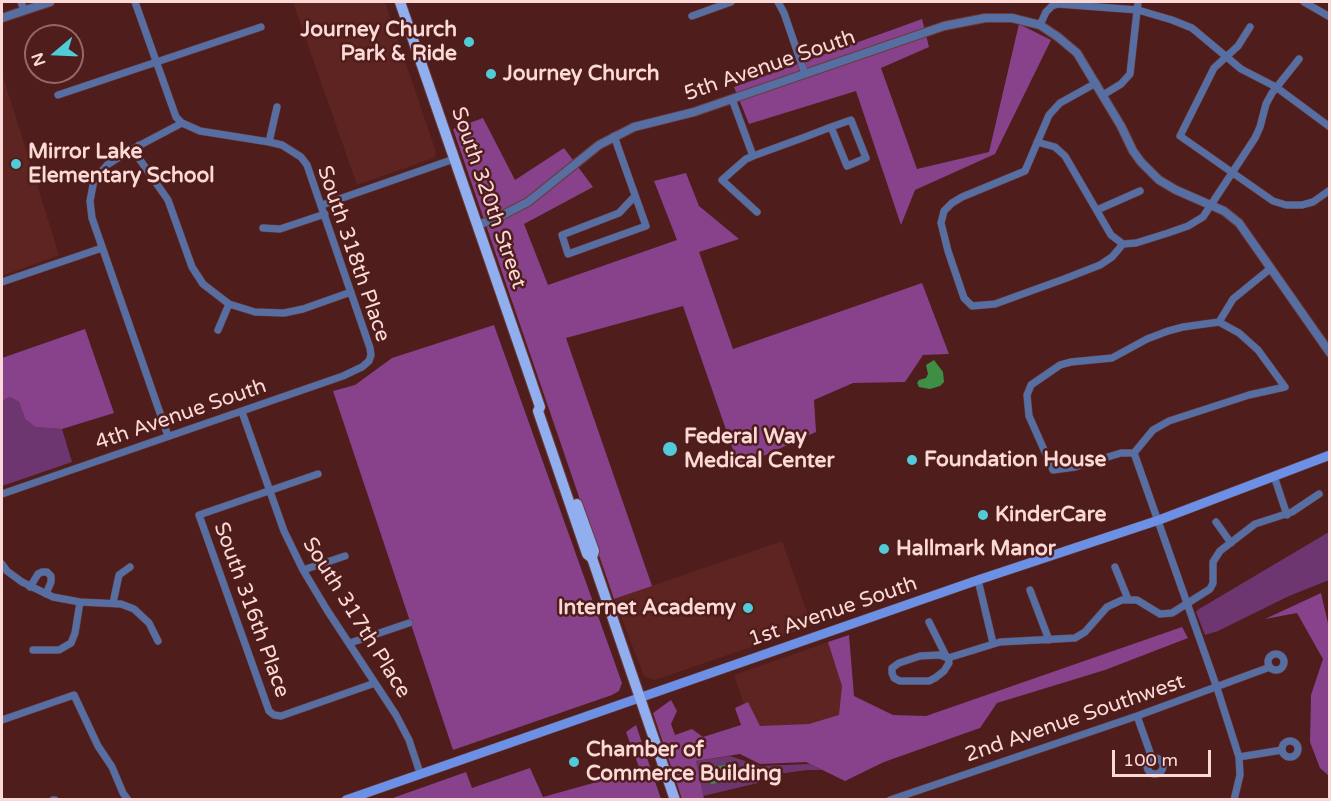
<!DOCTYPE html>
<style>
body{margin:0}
#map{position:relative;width:1331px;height:801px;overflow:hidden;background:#4f1d1b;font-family:"Varela Round",sans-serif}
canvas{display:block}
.frame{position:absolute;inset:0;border:3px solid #fbd9d6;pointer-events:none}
.north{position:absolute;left:24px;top:24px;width:60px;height:60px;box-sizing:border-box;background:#4f1d1b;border:2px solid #946866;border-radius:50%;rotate:251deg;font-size:16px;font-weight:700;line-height:24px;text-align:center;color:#fbd9d6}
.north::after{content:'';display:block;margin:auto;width:21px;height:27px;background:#52cbd8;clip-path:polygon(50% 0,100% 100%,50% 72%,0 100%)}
.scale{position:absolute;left:1112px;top:750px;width:99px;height:27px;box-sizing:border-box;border:3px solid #fbd9d6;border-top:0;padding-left:8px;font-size:18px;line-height:21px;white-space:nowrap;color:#fbd9d6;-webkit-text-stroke:4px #4f1d1b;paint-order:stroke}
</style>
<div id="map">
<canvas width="1331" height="801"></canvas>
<div class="frame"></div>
<div class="north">N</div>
<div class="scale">100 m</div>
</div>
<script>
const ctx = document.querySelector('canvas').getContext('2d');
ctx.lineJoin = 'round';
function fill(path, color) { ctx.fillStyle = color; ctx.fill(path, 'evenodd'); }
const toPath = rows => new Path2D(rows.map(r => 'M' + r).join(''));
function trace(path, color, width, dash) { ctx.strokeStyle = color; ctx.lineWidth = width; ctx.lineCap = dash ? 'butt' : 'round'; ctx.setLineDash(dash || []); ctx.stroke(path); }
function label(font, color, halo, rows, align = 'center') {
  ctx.font = font + ' "Varela Round",sans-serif'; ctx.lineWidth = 5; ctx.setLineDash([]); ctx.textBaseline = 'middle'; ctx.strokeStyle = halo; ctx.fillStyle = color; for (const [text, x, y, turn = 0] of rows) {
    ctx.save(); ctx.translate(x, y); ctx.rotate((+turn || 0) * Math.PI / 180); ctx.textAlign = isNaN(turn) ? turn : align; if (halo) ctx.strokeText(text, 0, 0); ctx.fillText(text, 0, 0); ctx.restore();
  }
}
const built = toPath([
 [293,2,385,2,436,152,434,158,357,185],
 [2,73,59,255,2,276],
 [782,541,812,626,655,680,644,676,614,599],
 [828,642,853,715,759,748,734,675]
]);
const green = toPath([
 [10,397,19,402,25,419,35,427,62,429,72,462,2,486,2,401],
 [1329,532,1329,580,1289,596,1218,631,1205,635,1196,612,1199,609],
 [730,756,760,766,810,764,822,770,808,770,777,774,772,778,758,781,758,783,703,796,696,761]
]);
const forest = toPath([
 [922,19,929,47,881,68,917,169,989,152,1019,24,1051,40,995,154,915,190,901,225,856,91,749,124,734,87],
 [483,118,515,180,564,148,593,187,524,224,548,285,677,240,654,181,686,173,699,206,739,239,699,252,733,349,922,283,949,354,923,355,905,382,853,383,814,400,816,432,739,467,683,306,566,338,652,586,614,599,453,129],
 [494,325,622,683,619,691,612,695,453,750,333,391,355,385,392,358],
 [85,329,114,413,62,429,35,427,25,419,19,402,10,397,2,401,2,358],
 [1321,593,1330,632,1329,776,1320,768,1310,742,1311,695,1323,659,1297,613,1265,619],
 [1182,627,1188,638,1105,670,997,703,980,728,884,762,845,781,806,762,760,764,740,754,696,761,704,799,682,799,653,713,671,700,677,711,671,724,675,735,692,729,703,737,741,725,735,708,748,702,760,726,809,724,839,715,842,686,828,642,849,635,854,696,893,715,926,716],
 [636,725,661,799,390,799,466,772,472,788,530,768,543,797,640,770,626,732]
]);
const water = toPath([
 [934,360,943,372,944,382,940,386,930,389,919,387,917,383,919,380,926,378,928,374,926,365],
 [735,764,740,773,739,779,711,784,708,767]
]);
const minor = toPath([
 [21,2,24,10],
 [135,2,176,117,182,123],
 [778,2,784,13,805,74],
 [1304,2,1330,17],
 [692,16,731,2],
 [1040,25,1046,12,1052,6,1058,4,1138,10,1172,20,1192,28,1241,69,1276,87,1330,127],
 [1250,27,1238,46,1214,68,1180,136,1273,201,1286,205,1302,205,1313,202,1330,190],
 [1096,83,1060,103,1049,115,1025,171,962,197,952,203,944,211,941,223,948,251,964,298,972,306,995,304,1064,279,1100,265,1112,257,1123,244,1136,243,1168,233,1188,226,1203,217,1255,138,1260,127,1266,104,1272,93,1299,59],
 [58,95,261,27],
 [1103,95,1121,84,1130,74,1138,2],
 [732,99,753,156],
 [614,136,646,226,568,254,562,235,619,213,635,196],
 [269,142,277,107],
 [1037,142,1055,147,1065,156,1111,235,1123,244],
 [139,145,137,151,138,157,168,200,192,267,203,284,229,304,218,330],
 [84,178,94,180],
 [322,205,454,159],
 [1097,210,1140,191],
 [757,212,722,180,746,159,753,156,805,137,831,127,851,120,866,158,847,166,831,127],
 [263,228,280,229,325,214],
 [2,282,102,248],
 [229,304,255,312,284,313,303,309,351,292],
 [1219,322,1239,333,1258,350,1285,387,1249,395,1169,421,1153,430,1134,453,1121,453,1075,467,1053,470,1029,416,1027,395,1031,385,1060,365,1071,362,1112,358,1147,339,1168,331,1183,327,1219,322,1233,299,1271,268],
 [242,412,284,531,303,570,327,610,396,715,409,740,420,773],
 [1134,453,1217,688,1239,757,1240,775,1234,800],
 [318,474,199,515,269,711,274,715,281,716,375,683],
 [1274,476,1287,515],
 [2,494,343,376,362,367,369,361,371,355,370,348,307,165,301,157,282,145,269,142,200,131,182,123,127,152,107,165,94,180,90,201,92,218,168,436],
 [1216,522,1231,543],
 [2,564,7,571,22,582,53,597,80,602,121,604,134,609,149,623,158,641],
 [1115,567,1128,599],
 [303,570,345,556],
 [978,580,993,643],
 [30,587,38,574,42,572,47,572,51,576,51,582,46,594],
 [1030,590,1049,640],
 [113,603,119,575,130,567],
 [929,622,946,656],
 [350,643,409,623],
 [33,650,59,650,71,643,75,633,80,602],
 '1268 662a8 8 0 1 1 16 0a8 8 0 1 1-16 0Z',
 [948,658,949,663,944,671,935,678,929,681,900,681,894,678,892,673,892,668,899,663,920,656,939,655,948,658,1000,642,1075,638,1085,632,1107,607,1122,600,1137,600,1160,614,1172,613,1210,589,1213,583,1213,562,1220,551,1255,524,1292,512,1319,494],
 [1137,716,1152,758],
 [2,720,74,695,98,746,112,767,123,793,128,800],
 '1282 749a8 8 0 1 1 16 0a8 8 0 1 1-16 0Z',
 [1239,757,1282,750],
 '1147 766a8 8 0 1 1 16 0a8 8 0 1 1-16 0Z',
 [53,800,55,800],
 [890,800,1137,716,1270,667]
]);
const tertiary = toPath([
 [2,18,50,2],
 [477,225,495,219,528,202,599,145,634,127,694,112,944,26,985,18,1012,18,1040,25,1058,37,1077,53,1121,126,1133,151,1141,162,1159,180,1176,190,1224,211,1239,223,1330,353]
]);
const secondary = toPath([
 [346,800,978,580,1159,520,1330,455]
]);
const primary = toPath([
 [400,2,524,360,540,407,538,411,587,554,592,558,675,800],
 [577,504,594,551,592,558]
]);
const markers = [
 [469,42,6,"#52cbd8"],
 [491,74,6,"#52cbd8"],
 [16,164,6,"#52cbd8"],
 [670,449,8,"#52cbd8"],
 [912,460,6,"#52cbd8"],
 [983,515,6,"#52cbd8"],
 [884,549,6,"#52cbd8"],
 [748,608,6,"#52cbd8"],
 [574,762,6,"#52cbd8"]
];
const poiNames = [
 ["Journey Church",457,30,"right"],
 ["Park & Ride",457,54,"right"],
 ["Journey Church",503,74],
 ["Mirror Lake",28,152],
 ["Elementary School",28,176],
 ["Federal Way",684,437],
 ["Medical Center",684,461],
 ["Foundation House",924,460],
 ["KinderCare",995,515],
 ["Hallmark Manor",896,549],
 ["Internet Academy",736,608,"right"],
 ["Chamber of",586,750],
 ["Commerce Building",586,774]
];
const streetNames = [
 ["5th Avenue South",770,66,-19],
 ["South 320th Street",488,198,71],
 ["South 318th Place",353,254,71],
 ["4th Avenue South",181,415,-19],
 ["South 316th Place",251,610,70],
 ["1st Avenue South",833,612,-19],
 ["South 317th Place",356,618,58],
 ["2nd Avenue Southwest",1075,719,-19]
];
fill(built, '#5e2421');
fill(green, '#6e3671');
fill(forest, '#87428b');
fill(water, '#3e8f45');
trace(minor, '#6b3b39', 8);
trace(tertiary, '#6b3b39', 10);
trace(secondary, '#6b3b39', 10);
trace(primary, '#6b3b39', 12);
trace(minor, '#576ea3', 7);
trace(tertiary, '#576ea3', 8);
trace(secondary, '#6c90e5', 9);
trace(primary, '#91aeef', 10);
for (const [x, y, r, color] of markers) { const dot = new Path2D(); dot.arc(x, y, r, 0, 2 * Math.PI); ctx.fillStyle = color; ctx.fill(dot); trace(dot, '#4f1d1b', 2); }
label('bold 21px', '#fbd9d6', '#4f1d1b', poiNames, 'left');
label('21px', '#fbd9d6', '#4f1d1b', streetNames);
</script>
